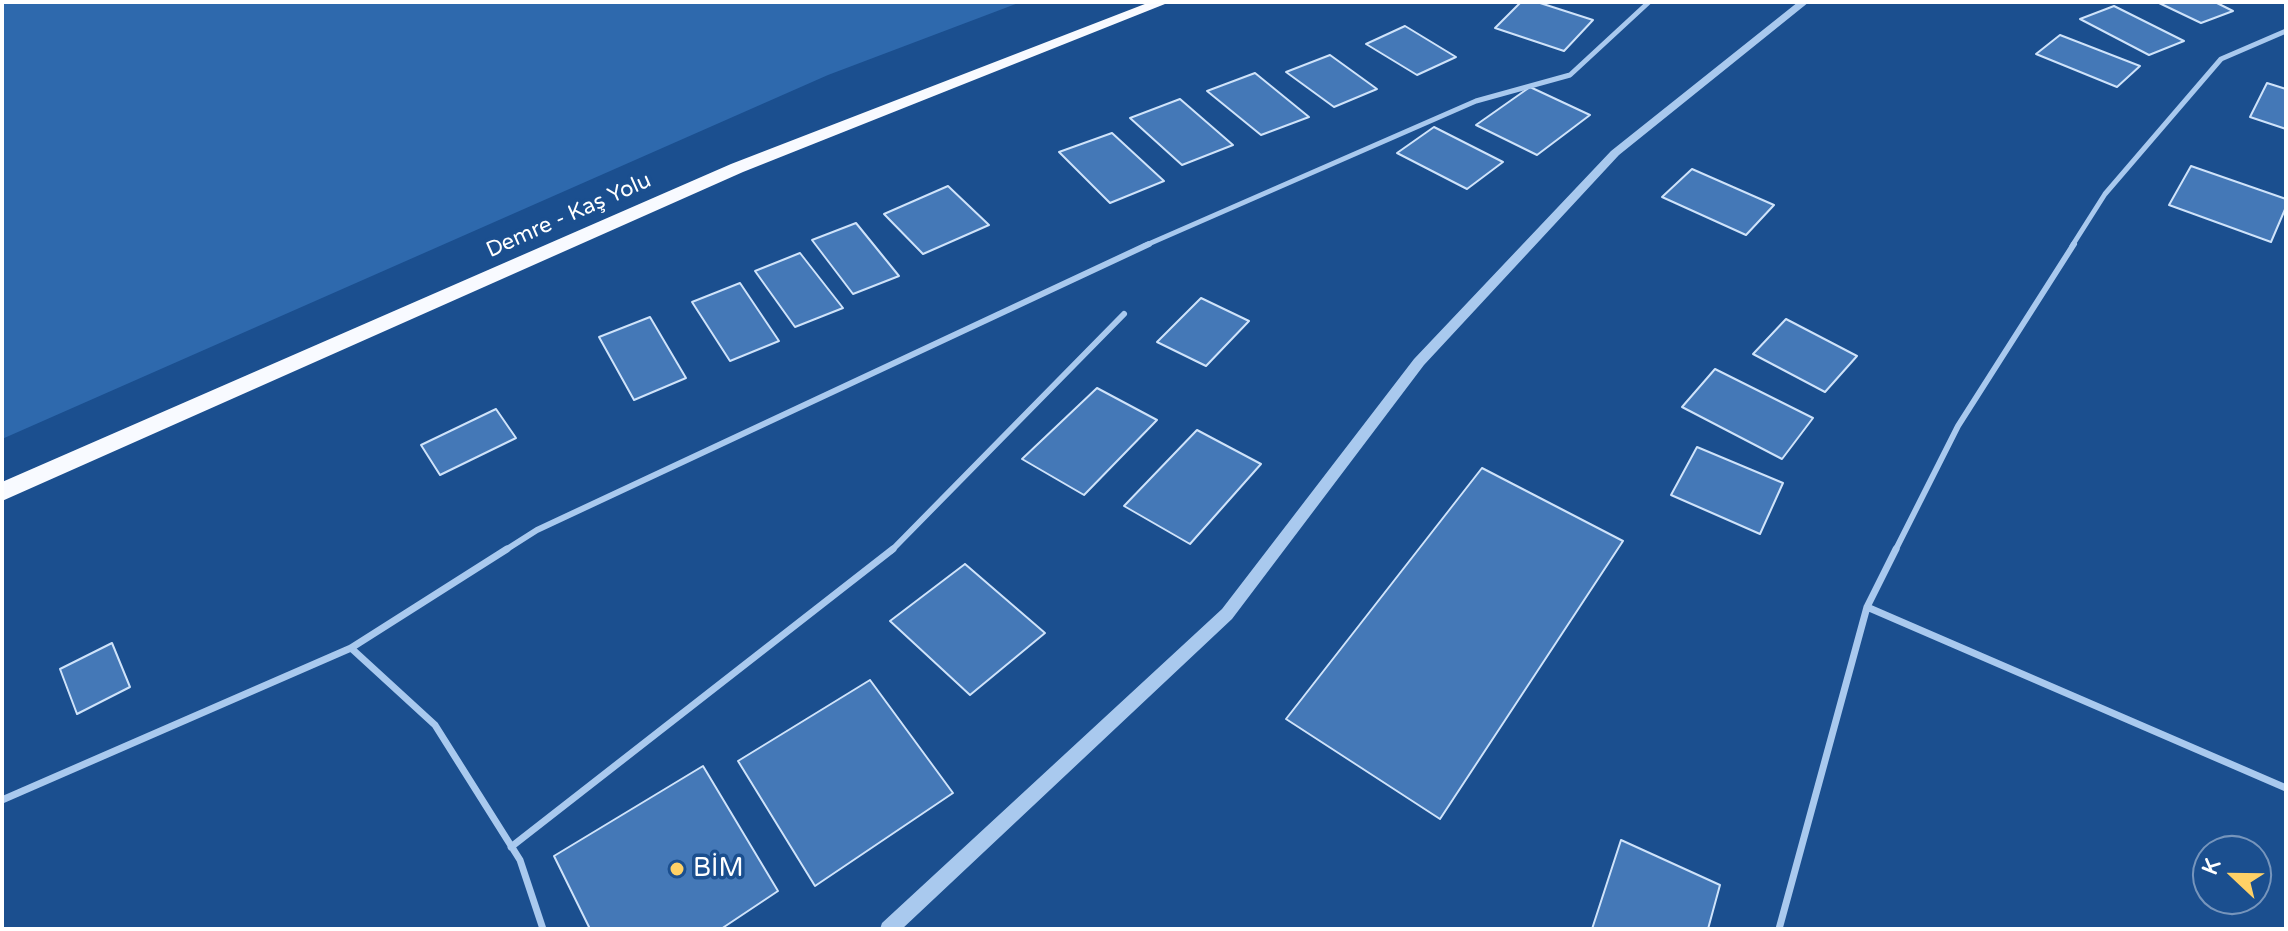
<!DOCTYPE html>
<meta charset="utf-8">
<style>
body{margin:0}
#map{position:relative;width:2288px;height:931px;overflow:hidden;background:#1b4f8f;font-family:"Varela Round",sans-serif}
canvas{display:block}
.frame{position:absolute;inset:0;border:4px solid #fff;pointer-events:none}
.north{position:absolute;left:2192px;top:835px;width:80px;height:80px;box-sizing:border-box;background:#1b4f8f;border:2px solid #7695bc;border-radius:50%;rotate:292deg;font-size:22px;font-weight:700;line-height:32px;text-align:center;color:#fff}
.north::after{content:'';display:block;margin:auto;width:28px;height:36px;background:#ffd166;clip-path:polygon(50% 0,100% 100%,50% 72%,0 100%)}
</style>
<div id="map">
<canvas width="2288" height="931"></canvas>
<div class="frame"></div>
<div class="north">K</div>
</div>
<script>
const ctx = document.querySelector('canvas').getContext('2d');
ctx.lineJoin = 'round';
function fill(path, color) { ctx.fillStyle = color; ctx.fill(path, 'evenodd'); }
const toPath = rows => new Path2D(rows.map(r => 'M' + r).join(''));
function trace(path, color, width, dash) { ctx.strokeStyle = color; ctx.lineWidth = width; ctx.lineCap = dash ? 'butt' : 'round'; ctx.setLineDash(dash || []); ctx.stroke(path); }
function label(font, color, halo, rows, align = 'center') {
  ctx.font = font + ' "Varela Round",sans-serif'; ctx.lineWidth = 7; ctx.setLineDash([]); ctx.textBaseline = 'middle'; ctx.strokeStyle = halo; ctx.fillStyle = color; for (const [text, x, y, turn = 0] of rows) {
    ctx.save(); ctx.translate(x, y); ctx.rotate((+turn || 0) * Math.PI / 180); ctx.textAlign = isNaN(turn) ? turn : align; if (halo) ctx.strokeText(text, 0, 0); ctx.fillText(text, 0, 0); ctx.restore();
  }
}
const green = toPath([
 [2,2,1021,2,828,75,2,439]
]);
const building = toPath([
 [1521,2,1537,2,1593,20,1564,51,1495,28,1521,2],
 [2157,2,2215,2,2233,11,2201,23,2157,2],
 [2114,6,2184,41,2149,55,2080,19,2114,6],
 [1405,26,1456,57,1417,75,1366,44,1405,26],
 [2060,35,2140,66,2117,87,2036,54,2060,35],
 [1330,55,1377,89,1334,107,1286,72,1330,55],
 [1255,73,1309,117,1261,135,1207,91,1255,73],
 [2267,83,2286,89,2286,129,2250,117,2267,83],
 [1530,87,1590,115,1537,155,1476,125,1530,87],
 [1180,99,1233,145,1182,165,1130,118,1180,99],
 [1434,127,1503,162,1467,189,1397,153,1434,127],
 [1112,133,1164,181,1110,203,1059,152,1112,133],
 [2191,166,2286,199,2286,207,2271,242,2169,205,2191,166],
 [1692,169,1774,205,1746,235,1662,197,1692,169],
 [948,186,989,225,923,254,884,214,948,186],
 [856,223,899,276,853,294,812,240,856,223],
 [800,253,843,308,795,327,755,271,800,253],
 [740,283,779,341,730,361,692,302,740,283],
 [1201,298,1249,321,1206,366,1157,342,1201,298],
 [650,317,686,378,634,400,599,337,650,317],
 [1786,319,1857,356,1825,392,1753,354,1786,319],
 [1715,369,1813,418,1782,459,1682,407,1715,369],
 [1097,388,1157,420,1084,495,1022,459,1097,388],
 [496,409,516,438,440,475,421,445,496,409],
 [1197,430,1261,464,1190,544,1124,506,1197,430],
 [1697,447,1783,483,1760,534,1671,495,1697,447],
 [1482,468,1623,541,1440,819,1286,719,1482,468],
 [965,564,1045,633,970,695,890,621,965,564],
 [112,643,130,687,77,714,60,669,112,643],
 [870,680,953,793,815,886,738,761,870,680],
 [703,766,778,891,721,929,590,929,554,856,703,766],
 [1621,840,1720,885,1708,929,1592,929,1621,840]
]);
const serviceFar2 = toPath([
 [1144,246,1476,101,1570,75,1649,2],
 [2072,246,2105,194,2221,59,2286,31]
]);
const serviceFar1 = toPath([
 [504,551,537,530,1149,244],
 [891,551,1124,314],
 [1895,551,1958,426,2074,244]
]);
const service = toPath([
 [1867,607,2286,788],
 [351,648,435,725,520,860,543,929],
 [2,800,351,648,507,549],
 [511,847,893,549],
 [1779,929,1867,607,1896,549]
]);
const tertiary = toPath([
 [1798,2,1809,2,1619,155,1424,365,1232,619,902,929,880,929,882,923,1222,609,1414,359,1611,151,1798,2]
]);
const trunk = toPath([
 [1150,2,1170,2,743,172,2,501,2,482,731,164,1150,2]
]);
const markers = [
 [677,869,8,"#ffd166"]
];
const streetNames = [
 ["Demre - Kaş Yolu",569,216,-24]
];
const nearPoinames = [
 ["BİM",693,869]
];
fill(green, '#2e69ad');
fill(building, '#4478b7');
trace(building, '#cfe3fa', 2);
trace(serviceFar2, '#a9c9ee', 5);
trace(serviceFar1, '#a9c9ee', 6);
trace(service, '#a9c9ee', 7);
fill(tertiary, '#a9c9ee');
fill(trunk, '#f8faff');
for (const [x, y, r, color] of markers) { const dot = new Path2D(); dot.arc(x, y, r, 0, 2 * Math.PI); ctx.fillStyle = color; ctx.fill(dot); trace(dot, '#1b4f8f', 3); }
label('22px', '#fff', '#1b4f8f', streetNames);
label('26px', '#fff', '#1b4f8f', nearPoinames, 'left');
</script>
